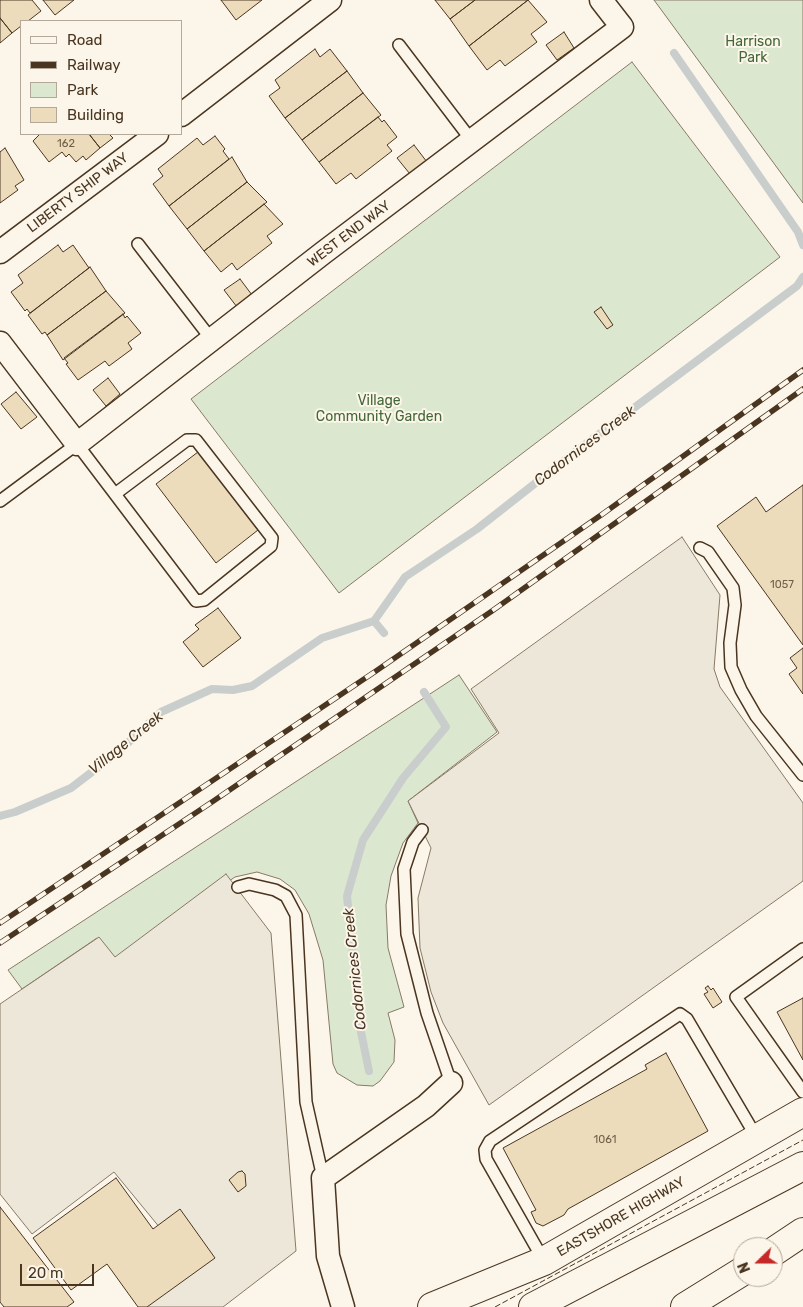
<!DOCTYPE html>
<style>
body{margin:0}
#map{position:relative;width:803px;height:1307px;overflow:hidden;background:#fbf6e9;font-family:Rubik,sans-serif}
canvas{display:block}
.legend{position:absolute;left:20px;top:20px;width:162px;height:115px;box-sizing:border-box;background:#fbf6e9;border:1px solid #b4a999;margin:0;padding:6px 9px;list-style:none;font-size:15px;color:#4a3520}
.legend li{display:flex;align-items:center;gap:10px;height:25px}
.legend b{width:25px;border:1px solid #b4a999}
.north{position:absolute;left:733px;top:1237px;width:50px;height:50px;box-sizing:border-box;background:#fbf6e9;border:1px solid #b4a999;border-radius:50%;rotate:248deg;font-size:14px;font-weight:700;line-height:20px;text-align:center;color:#4a3520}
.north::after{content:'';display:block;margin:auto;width:18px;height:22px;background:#c62828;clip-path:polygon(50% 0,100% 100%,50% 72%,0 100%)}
.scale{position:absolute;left:20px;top:1264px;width:74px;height:22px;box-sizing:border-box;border:2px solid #4a3520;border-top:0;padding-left:6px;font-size:15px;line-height:18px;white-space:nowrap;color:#4a3520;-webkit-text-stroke:4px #fbf6e9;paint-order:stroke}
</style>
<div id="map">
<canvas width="803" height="1307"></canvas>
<ul class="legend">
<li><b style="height:6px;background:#fbf6e9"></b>Road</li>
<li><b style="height:6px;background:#4a3520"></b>Railway</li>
<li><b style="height:14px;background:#dce7d0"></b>Park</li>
<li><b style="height:14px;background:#ecdcbc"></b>Building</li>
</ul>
<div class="north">N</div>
<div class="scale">20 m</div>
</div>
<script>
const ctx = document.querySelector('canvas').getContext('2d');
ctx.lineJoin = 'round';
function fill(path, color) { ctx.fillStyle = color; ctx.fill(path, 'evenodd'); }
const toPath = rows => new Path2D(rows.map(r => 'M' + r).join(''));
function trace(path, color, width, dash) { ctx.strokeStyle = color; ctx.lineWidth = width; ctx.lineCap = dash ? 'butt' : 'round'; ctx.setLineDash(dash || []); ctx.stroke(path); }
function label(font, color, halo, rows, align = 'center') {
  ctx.font = font + ' Rubik,sans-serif'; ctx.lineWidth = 4; ctx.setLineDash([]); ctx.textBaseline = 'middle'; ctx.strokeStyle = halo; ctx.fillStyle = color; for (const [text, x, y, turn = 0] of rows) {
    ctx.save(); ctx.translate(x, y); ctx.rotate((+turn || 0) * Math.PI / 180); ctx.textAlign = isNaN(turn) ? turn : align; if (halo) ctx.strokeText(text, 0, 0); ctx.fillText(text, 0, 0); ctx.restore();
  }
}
const green = toPath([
 [654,0,803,0,803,203,654,0],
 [632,62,780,257,339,593,191,399,632,62],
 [459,675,497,732,408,801,418,823,403,843,391,876,386,905,388,948,404,1007,388,1013,395,1040,394,1062,380,1081,373,1086,357,1085,337,1073,333,1064,323,960,309,914,295,890,280,879,257,872,235,877,115,958,97,938,22,989,8,970,459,675]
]);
const parking = toPath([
 [682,537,720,595,714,669,720,687,803,803,803,881,489,1105,443,1023,431,992,420,948,418,898,431,848,408,801,499,733,471,689,682,537],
 [226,874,271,933,296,1251,223,1307,145,1307,193,1268,114,1172,32,1234,0,1194,0,1004,99,937,115,957,226,874]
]);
const stream = toPath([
 [674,53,798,232,803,245],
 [374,621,405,577,477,529,575,452,797,286,803,277],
 [0,816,15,812,71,788,118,752,161,712,212,689,233,690,252,686,322,638,374,621,384,633],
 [369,1071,361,1032,347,896,363,840,403,778,446,727,424,692]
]);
const building = toPath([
 [0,0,32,0,41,11,28,21,21,21,21,26,12,33,0,18,0,0],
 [43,0,74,0,55,15,43,0],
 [221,0,262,0,236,20,221,0],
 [435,0,475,0,450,19,435,0],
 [475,0,528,0,469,46,450,19,475,0],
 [528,0,547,22,531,34,537,42,505,66,500,60,487,70,469,46,528,0],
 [0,18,12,33,0,43,0,18],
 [564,32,574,48,557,60,546,45,564,32],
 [315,49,320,57,330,49,347,71,285,118,269,96,280,88,275,80,315,49],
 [347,71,363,93,302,140,285,118,347,71],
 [363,93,381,115,319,162,302,140,363,93],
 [378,117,382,122,384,120,397,137,387,145,392,151,356,179,351,173,336,184,319,162,378,117],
 [40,134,89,134,100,148,86,160,83,156,76,162,69,154,66,157,62,152,49,162,33,141,40,134],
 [89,134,112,134,110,135,113,138,100,148,89,134],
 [215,136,225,149,223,151,229,159,169,206,153,184,163,176,158,169,197,138,203,145,215,136],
 [414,145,427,162,410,174,397,158,414,145],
 [5,148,24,180,15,186,18,190,0,203,0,152,5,148],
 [232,157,247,182,187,229,169,206,232,157],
 [247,182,267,202,204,251,187,229,247,182],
 [264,204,283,224,267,236,272,243,237,270,232,263,221,272,204,251,264,204],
 [58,245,63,252,73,245,89,268,30,313,27,309,25,311,11,292,23,283,18,275,58,245],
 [90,267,106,291,47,335,45,332,42,334,28,315,90,267],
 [240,279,252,295,237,307,224,290,240,279],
 [106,291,125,313,63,360,47,335,106,291],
 [601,307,613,325,607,329,594,312,601,307],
 [123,314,125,318,127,316,141,333,128,343,132,349,109,366,105,361,78,380,66,364,68,363,64,358,123,314],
 [108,378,120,394,106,406,93,390,108,378],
 [16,392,37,417,21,429,1,404,16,392],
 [198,452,258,530,216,563,156,484,198,452],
 [803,485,803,645,717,526,756,497,766,512,803,485],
 [218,608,241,638,203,667,183,642,199,629,195,625,218,608],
 [803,648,803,694,789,674,797,668,790,658,803,648],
 [708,986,711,990,713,988,722,1002,713,1008,704,994,708,992,705,988,708,986],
 [803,998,803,1060,777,1012,803,998],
 [666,1053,708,1131,568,1209,564,1215,543,1226,536,1223,531,1212,536,1210,503,1148,647,1069,645,1065,666,1053],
 [242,1171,245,1174,246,1186,238,1192,229,1180,238,1172,242,1171],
 [116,1178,153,1229,180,1209,215,1258,147,1307,138,1307,107,1264,71,1290,33,1238,116,1178],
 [0,1207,74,1302,67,1307,4,1307,0,1302,0,1207]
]);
const service = toPath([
 [399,45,472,141],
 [138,244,212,340],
 [0,501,77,444,196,601,204,600,271,546,272,538,196,440,187,440,115,494],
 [700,548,708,552,733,588,735,605,730,643,731,667,741,690,756,716,803,775],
 [422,830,413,842,404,869,407,934,427,1013,451,1083],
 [238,887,249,884,275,890,286,896,296,915,306,1102,323,1178],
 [803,949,736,997,803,1092],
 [544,1261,486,1159,485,1150,490,1141,680,1014,687,1019,757,1138]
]);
const minor = toPath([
 [181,115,330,0],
 [0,252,157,134],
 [0,343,77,444,323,253,622,27,601,0],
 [343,1307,328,1256,323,1178,426,1106,451,1083]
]);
const tertiary = toPath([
 [432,1307,544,1261,803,1112]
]);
const motorway = toPath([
 [773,1252,803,1232],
 [533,1307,803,1166],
 [685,1307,743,1271]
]);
const rail = toPath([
 [0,923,376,671,604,513,803,370],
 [0,943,212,802,492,611,803,389]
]);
const fence = toPath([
 [495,1307,803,1140]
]);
const numberNames = [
 ["162",66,144],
 ["1057",782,585],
 ["1061",605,1140]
];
const parkNames = [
 ["Harrison",753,42],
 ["Park",753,58],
 ["Village",379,401],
 ["Community Garden",379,417]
];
const streetNames = [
 ["LIBERTY SHIP WAY",78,193,-37],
 ["WEST END WAY",349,234,-37],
 ["EASTSHORE HIGHWAY",621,1217,-30]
];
const waterNames = [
 ["Codornices Creek",585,446,-37],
 ["Village Creek",126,743,-39],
 ["Codornices Creek",355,969,-96]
];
fill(green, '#dce7d0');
trace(green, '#887966', 1);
fill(parking, '#ede7d9');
trace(parking, '#887966', 1);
trace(stream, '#c9cecd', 8);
fill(building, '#ecdcbc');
trace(building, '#4a3520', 1);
trace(service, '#4a3520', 14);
trace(minor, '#4a3520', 25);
trace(tertiary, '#4a3520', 30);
trace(motorway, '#4a3520', 30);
trace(service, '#fbf6e9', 11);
trace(minor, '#fbf6e9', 22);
trace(tertiary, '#fbf6e9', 28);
trace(motorway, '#fbf6e9', 28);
trace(rail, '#4a3520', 5.5);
trace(rail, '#fbf6e9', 4, [11]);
trace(fence, '#4a3520', 1, [6, 2.5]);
label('11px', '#725f47', null, numberNames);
label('14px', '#436837', '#fbf6e9', parkNames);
label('14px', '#4a3520', '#fbf6e9', streetNames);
label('italic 15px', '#4a3520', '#fbf6e9', waterNames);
</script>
